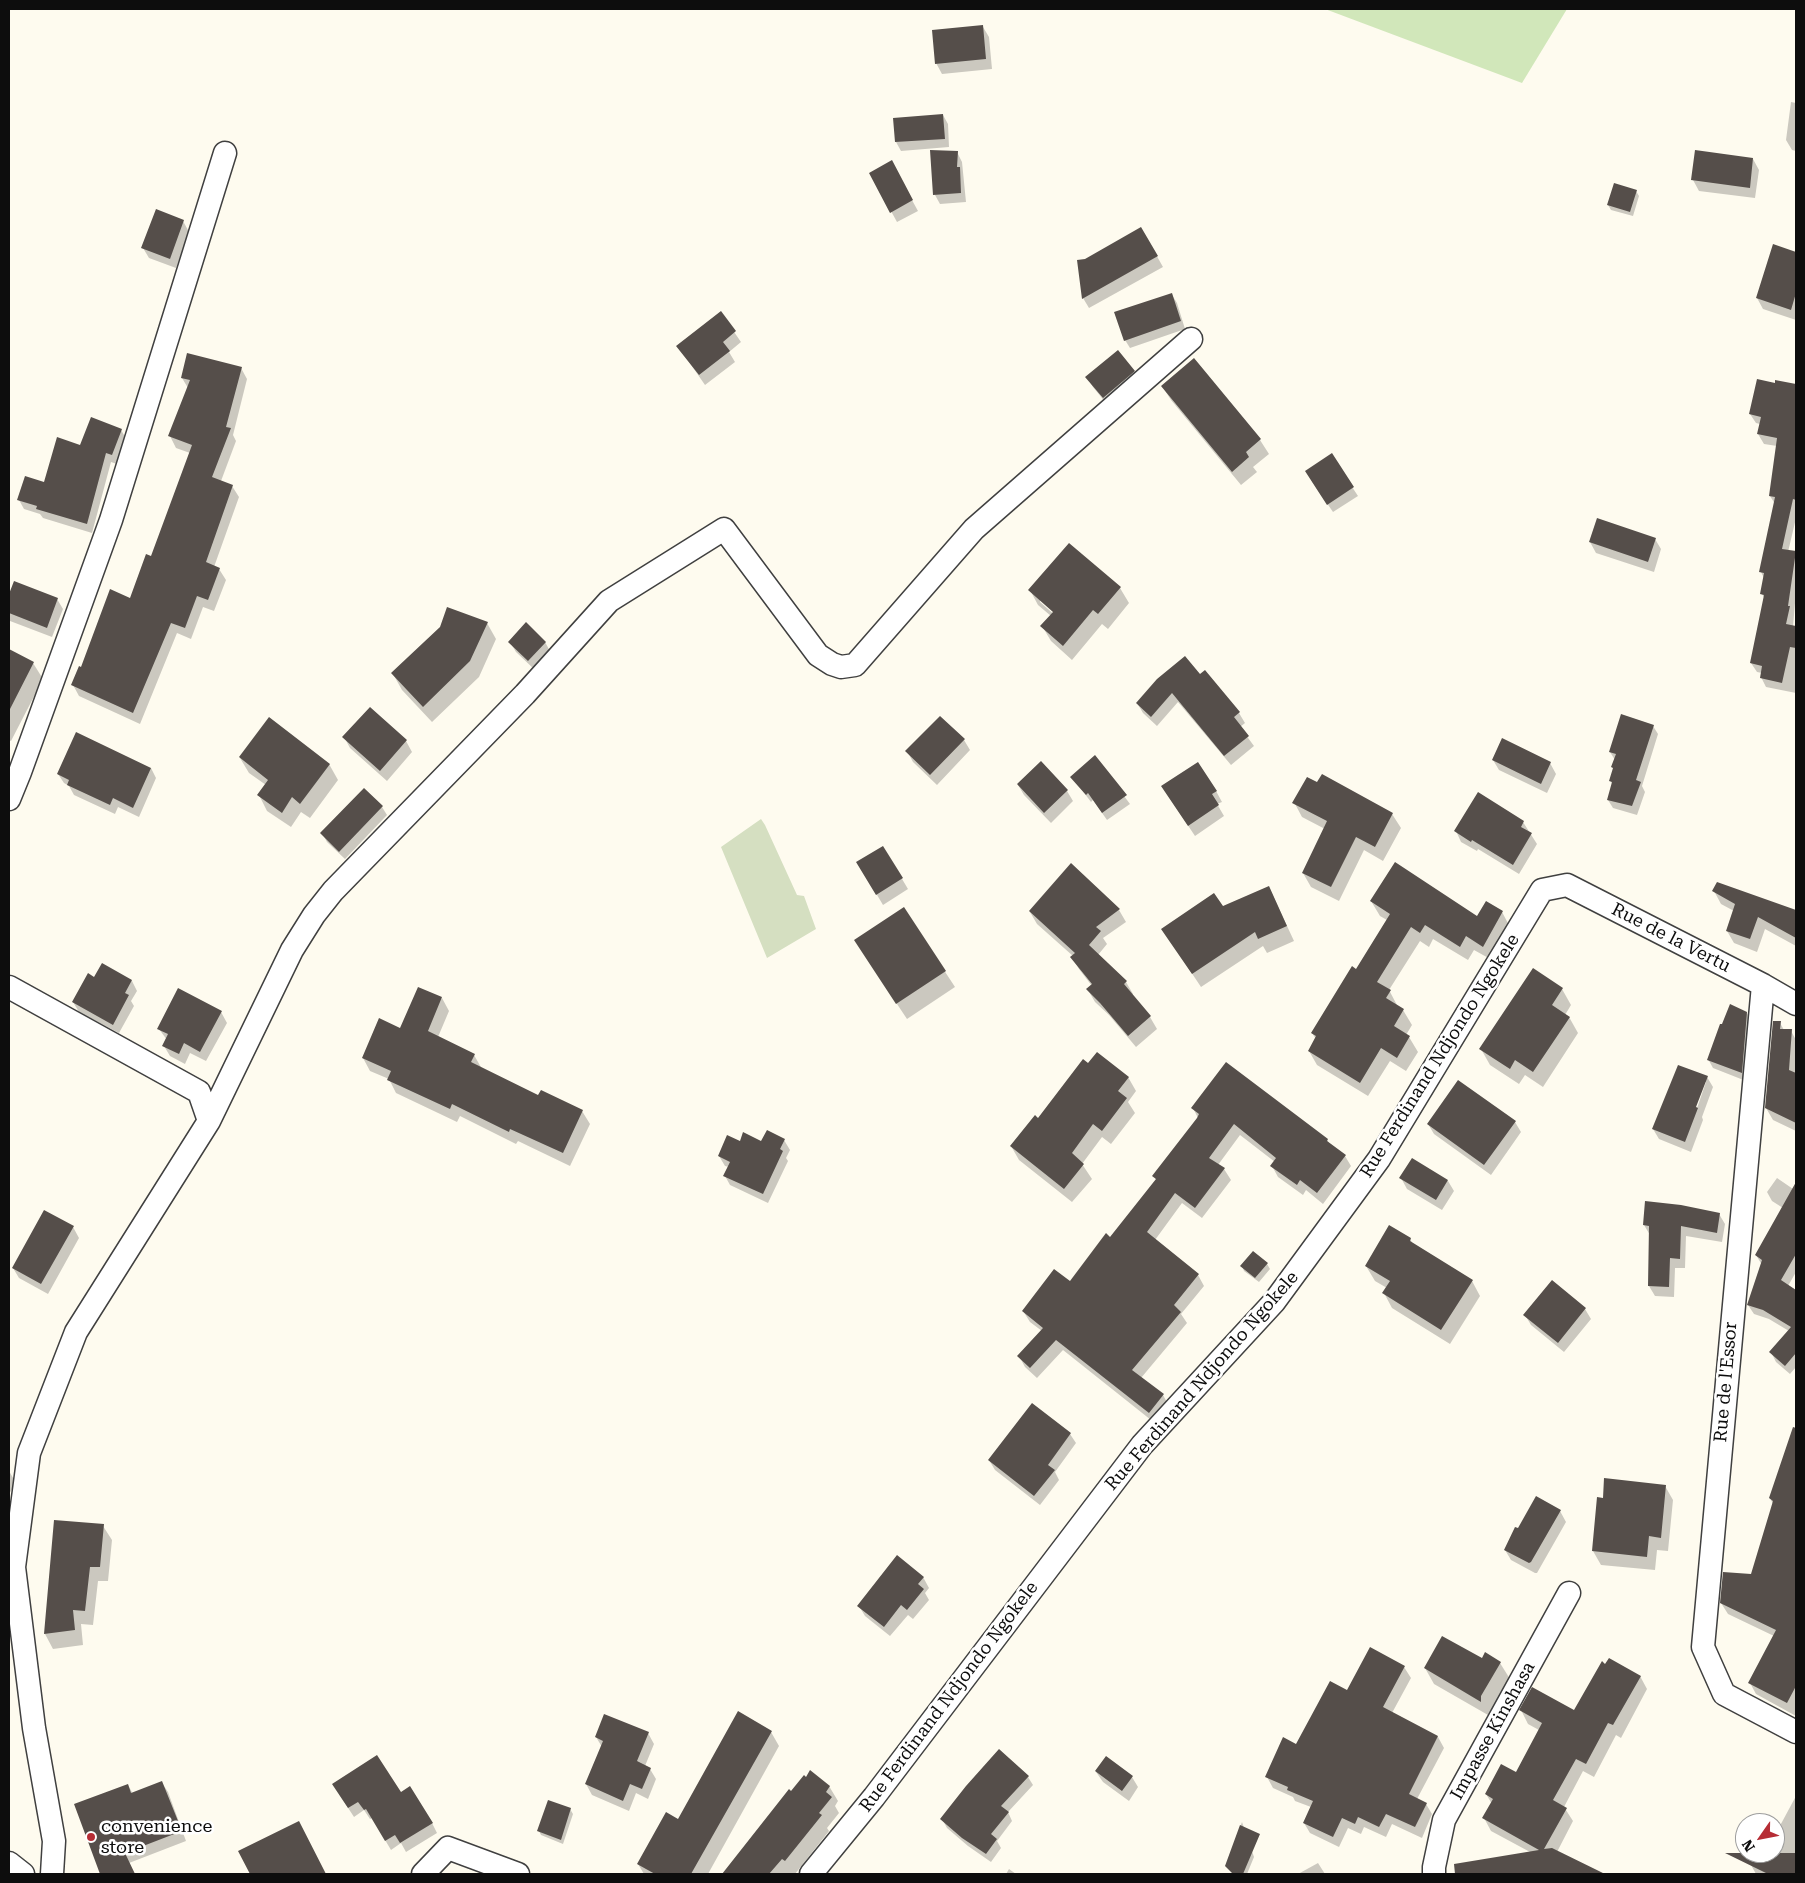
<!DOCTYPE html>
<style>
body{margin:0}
#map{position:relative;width:1805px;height:1883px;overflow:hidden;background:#fefbef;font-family:"Roboto Serif",serif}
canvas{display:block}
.frame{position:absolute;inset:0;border:10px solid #0d0d0d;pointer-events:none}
.north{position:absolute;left:1735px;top:1813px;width:50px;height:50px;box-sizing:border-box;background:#fff;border:1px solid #9e9e9e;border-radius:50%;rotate:237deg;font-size:14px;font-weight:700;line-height:20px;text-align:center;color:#0d0d0d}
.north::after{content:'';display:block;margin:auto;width:18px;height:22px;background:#b62d35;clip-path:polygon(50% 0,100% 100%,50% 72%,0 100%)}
</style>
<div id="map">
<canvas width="1805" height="1883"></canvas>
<div class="frame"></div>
<div class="north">N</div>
</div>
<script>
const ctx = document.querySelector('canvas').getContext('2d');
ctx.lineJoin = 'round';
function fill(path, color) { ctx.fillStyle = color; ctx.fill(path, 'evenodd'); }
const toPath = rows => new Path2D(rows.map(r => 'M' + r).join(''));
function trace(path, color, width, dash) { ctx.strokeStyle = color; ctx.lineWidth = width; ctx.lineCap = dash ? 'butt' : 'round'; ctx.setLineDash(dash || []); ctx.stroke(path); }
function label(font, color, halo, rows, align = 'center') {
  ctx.font = font + ' "Roboto Serif",serif'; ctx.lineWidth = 5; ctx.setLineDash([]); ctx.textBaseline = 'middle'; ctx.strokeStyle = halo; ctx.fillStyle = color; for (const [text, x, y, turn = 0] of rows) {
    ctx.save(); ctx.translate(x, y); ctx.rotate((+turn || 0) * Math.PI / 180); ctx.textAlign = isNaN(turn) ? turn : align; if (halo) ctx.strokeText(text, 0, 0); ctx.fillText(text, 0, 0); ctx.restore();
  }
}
const green = toPath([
 [1325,9,1567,9,1522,83]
]);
const cemetery = toPath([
 [761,819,765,825,797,895,804,896,816,929,767,958,721,847]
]);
const shadow = toPath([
 [983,27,989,37,992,69,942,74,936,63],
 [1791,102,1796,103,1796,151,1792,150,1786,140],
 [943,115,948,124,949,147,901,151,896,142,894,119],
 [957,152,962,162,966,202,940,204,935,195],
 [1753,159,1759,170,1755,198,1699,191,1693,180],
 [891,162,918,211,897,222,870,173],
 [1636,191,1639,196,1633,216,1611,210,1608,205],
 [183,221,189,232,176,268,149,258,143,248],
 [1141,228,1163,267,1089,308,1083,298,1085,260],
 [1774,246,1796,253,1796,320,1763,309,1757,298],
 [1172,295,1177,303,1185,329,1130,348,1125,340],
 [721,313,741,342,729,352,735,362,705,385,678,346],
 [1194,360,1260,440,1269,454,1253,467,1257,472,1241,485,1171,400,1162,386],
 [241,368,247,379,233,435,236,441,221,481,232,486,239,497,214,567,219,569,226,580,214,611,203,607,191,639,177,633,140,724,79,696,73,685,82,669,131,600,152,558,190,453,176,448,170,436,188,388,182,378],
 [1134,372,1140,382,1110,408,1093,387,1087,377],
 [1776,382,1796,386,1796,518,1788,552,1795,553,1796,555,1796,591,1793,627,1796,628,1796,693,1766,687,1761,677,1762,673,1757,672,1751,663,1765,599,1762,594,1764,578,1761,572,1775,504,1770,496,1777,446,1764,444,1758,434,1760,424,1756,423,1750,414],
 [121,430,127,440,117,464,111,462,92,533,43,518,40,514,24,509,19,500,45,483,80,447],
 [1331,455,1358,496,1333,512,1311,480],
 [1655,539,1661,549,1654,572,1596,553,1590,542],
 [1069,544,1120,588,1129,603,1108,629,1102,624,1072,660,1051,641,1042,626,1051,616,1038,605,1030,590],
 [1040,599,1059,615,1057,617,1040,602],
 [15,582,57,599,63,609,52,637,10,621,9,598],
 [487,623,496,639,479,677,432,722,402,690,393,674],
 [510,642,545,642,551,653,535,670,516,652],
 [9,651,33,663,43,679,11,741,9,740],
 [1205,672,1239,713,1245,723,1240,727,1254,746,1231,765,1178,702,1157,726,1143,713,1137,703,1200,676],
 [370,709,406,741,412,752,387,781,350,748,344,737],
 [1653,726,1658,734,1642,786,1645,792,1637,815,1613,808,1608,800,1612,784,1611,781,1615,760,1610,752],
 [964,740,970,750,937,785,913,762,907,751],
 [1095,757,1130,804,1107,820,1093,800,1091,802,1072,777],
 [240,758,329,764,338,780,310,818,301,812,291,827,267,811,259,795,266,785,249,773],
 [1493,760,1550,763,1556,774,1547,793,1499,770],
 [1041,763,1067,791,1073,801,1051,823,1024,795,1018,785],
 [151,768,156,778,139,817,118,807,115,814,74,795,69,786,64,783,58,774],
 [1216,791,1222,802,1217,804,1224,816,1195,836,1169,797],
 [1294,802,1392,814,1401,828,1383,861,1364,850,1339,901,1311,887,1303,873,1325,829,1302,817],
 [382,807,387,815,345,859,327,842,322,833],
 [1523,822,1537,844,1519,874,1478,849,1477,851,1461,842,1456,831],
 [883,847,908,889,883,905,864,873],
 [1071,865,1119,910,1126,922,1103,938,1107,944,1098,955,1126,982,1133,994,1132,995,1150,1017,1157,1029,1136,1047,1109,1015,1095,1002,1088,990,1092,986,1079,969,1072,957,1073,956,1037,924,1030,912],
 [1717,883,1796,911,1796,946,1765,929,1757,952,1734,943,1727,931,1734,911,1721,904,1714,891],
 [1269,887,1294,941,1267,953,1263,946,1201,987,1163,930,1222,908],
 [1371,901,1477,917,1502,912,1510,927,1492,960,1474,950,1468,960,1433,939,1429,947,1420,941,1389,990,1398,1007,1403,1010,1412,1025,1406,1035,1409,1037,1418,1052,1406,1071,1390,1061,1368,1096,1317,1065,1309,1051,1316,1039,1312,1033,1356,970,1387,920,1380,916],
 [904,909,955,987,907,1019,865,956],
 [102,965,132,981,137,991,131,1001,134,1006,119,1033,79,1012,73,1002,95,979],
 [1562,989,1571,1005,1565,1015,1569,1017,1578,1033,1543,1087,1525,1075,1519,1084,1490,1065,1481,1049],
 [442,998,449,1011,438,1037,474,1055,482,1069,539,1097,582,1111,590,1124,570,1166,518,1141,516,1144,460,1116,457,1122,396,1093,389,1079,370,1071,363,1058],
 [221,1012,227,1023,206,1061,190,1053,185,1064,170,1056,164,1046,167,1040,159,1029],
 [1747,1013,1752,1022,1746,1081,1713,1068,1708,1059],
 [1780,1023,1784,1030,1791,1031,1796,1040,1796,1131,1773,1120,1766,1108],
 [1128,1077,1136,1091,1128,1102,1135,1113,1111,1144,1102,1137,1082,1164,1092,1179,1072,1202,1019,1160,1011,1146,1038,1119],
 [1707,1077,1713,1087,1702,1117,1703,1120,1691,1152,1659,1139,1653,1129],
 [1704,1082,1706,1082,1695,1114,1693,1113],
 [1193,1108,1327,1140,1330,1144,1345,1156,1351,1166,1323,1204,1306,1190,1303,1195,1278,1177,1272,1166,1275,1162,1240,1135,1218,1165,1224,1169,1231,1180,1202,1218,1182,1203,1155,1240,1198,1275,1204,1286,1181,1314,1187,1323,1141,1378,1163,1395,1169,1406,1156,1424,1063,1350,1037,1378,1025,1367,1019,1356,1042,1331,1030,1322,1023,1311,1070,1283,1111,1238,1157,1181,1154,1176,1198,1118],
 [1515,1122,1521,1132,1491,1175,1434,1134,1428,1124],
 [768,1131,784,1140,790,1150,786,1158,788,1161,768,1203,730,1185,725,1176,729,1167,725,1166,719,1156,740,1143,762,1142],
 [1401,1178,1448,1181,1454,1191,1442,1210,1407,1189],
 [1777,1178,1796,1191,1796,1272,1788,1286,1796,1290,1796,1367,1790,1374,1776,1362,1771,1352,1789,1331,1769,1319,1754,1314,1748,1305,1762,1265,1756,1255,1783,1208,1772,1201,1767,1192],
 [1719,1214,1725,1224,1722,1242,1686,1236,1685,1268,1675,1268,1674,1297,1655,1296,1649,1286,1650,1235,1644,1225],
 [73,1227,79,1238,48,1294,19,1278,13,1268],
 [1410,1239,1413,1244,1472,1281,1480,1296,1450,1344,1392,1308,1384,1293,1387,1288,1375,1281,1366,1266],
 [1267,1264,1270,1269,1259,1282,1244,1271,1242,1266],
 [1585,1309,1591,1319,1564,1352,1531,1325,1525,1315],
 [1070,1434,1076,1443,1055,1472,1059,1480,1040,1505,995,1470,989,1460],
 [1789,1442,1796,1444,1796,1716,1756,1694,1750,1683,1774,1636,1728,1614,1721,1603,1752,1575,1773,1504,1770,1498],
 [9,1471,16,1483,9,1494],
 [1665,1486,1673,1500,1668,1551,1657,1550,1655,1570,1601,1565,1593,1551,1604,1499],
 [1537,1498,1560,1511,1566,1522,1537,1573,1535,1573,1511,1560,1505,1550],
 [55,1521,103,1526,112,1540,108,1581,98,1581,93,1625,81,1624,83,1645,53,1649,45,1634],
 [923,1577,929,1588,925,1593,929,1600,913,1619,908,1615,890,1636,865,1616,859,1606],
 [1482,1660,1500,1663,1510,1679,1488,1715,1434,1684,1425,1668],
 [1404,1667,1411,1678,1392,1713,1438,1737,1444,1748,1417,1799,1426,1804,1432,1814,1422,1838,1392,1824,1386,1837,1364,1827,1361,1834,1348,1828,1339,1847,1310,1833,1304,1823,1311,1807,1295,1801,1293,1797,1273,1788,1267,1777,1347,1691],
 [1640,1676,1647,1689,1621,1738,1616,1735,1594,1777,1583,1771,1564,1807,1573,1821,1557,1852,1602,1874,1472,1874,1470,1863,1530,1852,1491,1831,1484,1818,1492,1804,1486,1794,1516,1773,1539,1730,1528,1724,1521,1710,1574,1712],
 [771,1732,779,1746,708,1874,644,1874,638,1864,678,1821],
 [648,1733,654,1744,645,1766,650,1769,656,1779,648,1799,636,1793,629,1811,592,1795,586,1784,602,1747,596,1737],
 [1096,1772,1132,1777,1138,1787,1129,1801,1103,1782],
 [1028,1777,1033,1785,1008,1812,1012,1821,997,1841,1001,1848,991,1862,968,1846,947,1828,942,1819],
 [162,1783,168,1792,186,1841,129,1863,135,1874,100,1874,128,1785,133,1794],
 [829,1786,838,1801,835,1806,839,1813,827,1828,829,1831,795,1874,790,1873,789,1874,724,1874,789,1791,791,1792],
 [401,1793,432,1823,437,1833,406,1852,401,1843,391,1850,372,1818,370,1819,364,1810,354,1817,339,1794],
 [1796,1796,1796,1874,1756,1874,1751,1865,1757,1853,1775,1853,1775,1835],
 [570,1809,573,1814,563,1844,541,1835,539,1831],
 [1242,1822,1254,1857,1247,1874,1233,1874,1226,1865],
 [305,1836,325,1874,251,1874,240,1852],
 [1318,1863,1325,1874,1298,1874],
 [1009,1869,1016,1874,1006,1874]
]);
const building = toPath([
 [983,25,986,59,935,64,932,30],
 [943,114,945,139,895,142,893,118],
 [930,150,958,151,957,167,960,167,961,193,933,195],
 [1695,150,1753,158,1750,188,1691,180],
 [892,160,913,200,890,213,869,173],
 [1614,183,1637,190,1630,212,1607,205],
 [156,209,184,220,170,259,141,248],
 [1141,227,1158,256,1082,299,1077,260,1085,259],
 [1773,244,1796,252,1796,293,1791,310,1756,298],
 [1172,293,1181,321,1124,341,1114,312],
 [721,311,736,331,723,342,730,351,699,375,676,346],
 [1118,350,1135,371,1103,398,1085,377],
 [187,353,242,367,226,427,231,428,212,477,233,485,206,562,220,568,208,600,197,596,185,628,171,623,133,713,71,685,79,666,81,667,110,589,130,598,146,554,151,556,192,445,168,436,190,380,181,378],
 [1194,358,1261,439,1246,452,1249,457,1232,472,1161,386],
 [1757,379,1775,383,1775,380,1796,384,1796,500,1793,499,1782,549,1796,551,1788,606,1790,606,1786,624,1796,626,1796,648,1790,647,1782,683,1760,678,1762,666,1750,663,1764,595,1760,594,1764,573,1759,572,1775,497,1769,496,1777,438,1757,434,1761,417,1749,414],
 [91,417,122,429,112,455,106,453,87,524,36,509,37,506,17,500,25,476,44,482,57,437,80,445],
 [1332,453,1354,487,1327,505,1305,471],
 [1597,518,1656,538,1648,562,1589,542],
 [1069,543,1121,587,1098,614,1093,610,1063,646,1040,626,1053,612,1028,590],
 [14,581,58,598,47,628,9,613,9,594],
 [447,607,488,622,470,661,423,707,391,673,440,627],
 [526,622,546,642,528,661,508,642],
 [9,649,34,662,9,711],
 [1185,656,1200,674,1205,670,1240,712,1234,717,1249,736,1224,756,1172,693,1151,717,1136,703,1157,679],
 [370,707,407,740,380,771,342,737],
 [1621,714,1654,725,1636,780,1641,782,1632,806,1607,800,1612,782,1609,781,1613,768,1611,767,1616,754,1609,752],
 [940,716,965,739,930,775,905,751],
 [269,717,330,764,300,804,292,797,282,813,257,795,268,780,239,757],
 [76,732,151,768,133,808,113,798,110,805,67,785,69,780,57,774],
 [1502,738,1551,762,1541,784,1492,760],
 [1095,755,1127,795,1102,813,1088,793,1086,795,1070,777],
 [1041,761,1068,790,1044,813,1017,784],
 [1198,762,1217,791,1212,794,1219,805,1188,826,1161,786],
 [1322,774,1393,813,1375,847,1356,837,1331,887,1302,873,1327,821,1292,803,1307,777,1317,782],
 [364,788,383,806,339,852,320,833],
 [1478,792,1524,821,1521,827,1532,833,1513,865,1472,840,1471,842,1454,831],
 [883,846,903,878,876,895,856,862],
 [1395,862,1477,916,1486,901,1503,911,1483,947,1466,936,1460,947,1425,925,1420,933,1411,927,1377,982,1391,990,1386,998,1404,1009,1394,1026,1410,1036,1397,1058,1381,1048,1360,1083,1308,1051,1316,1036,1311,1033,1352,966,1356,969,1390,914,1370,901],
 [1071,863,1120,909,1096,927,1101,931,1089,945,1127,981,1124,984,1151,1016,1128,1036,1100,1003,1086,989,1092,984,1070,957,1075,953,1029,911],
 [1717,882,1796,910,1796,938,1758,917,1750,939,1726,931,1735,904,1712,891],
 [1269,886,1287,926,1258,939,1255,932,1192,974,1161,929,1214,893,1223,906],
 [904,907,946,971,896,1004,854,940],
 [102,963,132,980,125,993,129,995,113,1025,72,1002,88,973,94,977],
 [1533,968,1563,988,1552,1005,1570,1017,1533,1072,1515,1060,1510,1069,1479,1049],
 [418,987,442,997,428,1031,475,1054,471,1062,538,1095,541,1090,583,1110,563,1153,510,1129,509,1132,452,1104,450,1109,387,1080,391,1071,362,1058,379,1018,400,1028],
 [178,988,222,1011,200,1052,184,1043,179,1054,162,1046,168,1034,157,1029],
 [1730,1004,1747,1012,1742,1073,1707,1060,1720,1024,1722,1024],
 [1773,1021,1781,1021,1780,1029,1792,1029,1789,1070,1796,1073,1796,1123,1765,1108],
 [1097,1052,1129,1077,1118,1091,1127,1098,1102,1131,1093,1124,1072,1153,1084,1164,1064,1189,1010,1146,1035,1115,1038,1118,1083,1059,1088,1063],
 [1226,1062,1328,1139,1327,1141,1346,1155,1317,1193,1300,1180,1297,1185,1270,1166,1276,1158,1234,1124,1209,1158,1225,1168,1195,1208,1175,1193,1147,1232,1199,1274,1174,1305,1181,1312,1132,1370,1164,1394,1149,1413,1056,1340,1030,1368,1017,1356,1043,1328,1022,1311,1054,1269,1070,1281,1106,1233,1110,1237,1156,1179,1152,1176,1197,1118,1199,1114,1191,1108],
 [1678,1065,1708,1076,1696,1107,1698,1108,1685,1142,1652,1129],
 [1458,1080,1516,1121,1484,1165,1427,1124],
 [767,1130,785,1139,780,1149,783,1151,763,1194,723,1176,730,1162,718,1156,727,1135,740,1141,743,1132,761,1141],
 [1412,1158,1448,1180,1436,1200,1399,1178],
 [1796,1182,1796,1254,1781,1280,1796,1290,1796,1353,1785,1366,1769,1352,1791,1327,1763,1310,1747,1305,1762,1260,1755,1255],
 [1645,1201,1681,1205,1720,1213,1717,1233,1681,1226,1680,1259,1670,1258,1669,1287,1648,1286,1649,1226,1643,1225],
 [44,1210,74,1226,41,1284,12,1268],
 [1389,1225,1411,1238,1410,1241,1473,1280,1441,1330,1382,1293,1390,1281,1365,1266],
 [1253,1251,1268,1263,1255,1278,1240,1266],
 [1552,1280,1586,1308,1558,1343,1523,1315],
 [1032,1403,1071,1433,1048,1465,1055,1470,1034,1496,988,1460],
 [1793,1427,1796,1428,1796,1686,1787,1703,1748,1683,1776,1630,1720,1603,1723,1572,1751,1574,1773,1501,1769,1498],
 [1604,1478,1666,1485,1661,1538,1649,1536,1647,1557,1592,1551,1597,1497,1603,1498],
 [1536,1496,1561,1510,1531,1562,1529,1563,1504,1550,1515,1527,1518,1528],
 [54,1520,104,1524,100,1567,90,1567,85,1611,73,1610,75,1630,44,1634],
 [897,1555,924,1577,918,1584,924,1589,907,1610,901,1605,884,1627,857,1606],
 [1442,1636,1482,1658,1485,1652,1501,1662,1481,1696,1481,1702,1424,1668],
 [1370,1647,1405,1666,1383,1707,1438,1736,1409,1794,1427,1803,1415,1827,1386,1814,1379,1827,1358,1817,1355,1824,1342,1818,1333,1837,1303,1823,1313,1801,1287,1790,1288,1787,1265,1777,1283,1737,1296,1744,1330,1681,1347,1690],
 [1609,1658,1641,1676,1613,1725,1608,1723,1586,1764,1576,1759,1553,1800,1567,1808,1544,1849,1552,1848,1605,1874,1455,1874,1454,1864,1539,1850,1482,1818,1493,1799,1485,1794,1501,1764,1516,1772,1542,1723,1519,1710,1532,1687,1574,1710,1602,1661,1605,1664],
 [738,1711,772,1731,691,1874,655,1874,637,1864,666,1812,678,1819],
 [604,1714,649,1732,637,1761,651,1768,642,1789,630,1784,623,1801,585,1784,603,1741,595,1737],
 [999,1749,1029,1776,1001,1806,1009,1812,991,1834,997,1839,986,1854,962,1838,940,1819,966,1786],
 [377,1755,401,1792,410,1786,433,1823,400,1843,395,1835,385,1841,366,1809,364,1810,358,1802,348,1808,332,1784],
 [1106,1756,1133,1776,1122,1791,1095,1771],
 [810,1770,830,1786,826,1792,832,1797,819,1813,822,1815,785,1861,782,1859,769,1874,722,1874,789,1789,791,1791,804,1775,806,1777],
 [162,1781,182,1831,125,1853,135,1874,100,1874,74,1804,128,1784,131,1793],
 [548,1800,571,1808,561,1840,537,1831],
 [299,1821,326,1874,250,1874,238,1851],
 [1240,1825,1260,1834,1243,1874,1233,1874,1225,1866],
 [1725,1853,1796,1853,1796,1874,1768,1874]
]);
const street = toPath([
 [9,799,20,772,111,520,225,153],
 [1763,985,1703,1647,1724,1694,1796,1732],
 [9,987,199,1092,209,1121],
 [9,1863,23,1874],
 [52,1874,54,1841,34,1728,14,1567,29,1453,76,1332,209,1121,292,950,314,915,333,891,525,694,609,601,724,529,818,655,832,664,841,667,855,665,974,529,1191,339],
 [423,1874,448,1848,518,1874],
 [811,1874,874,1797,1142,1445,1274,1302,1379,1159,1542,890,1567,885,1763,985,1796,1004],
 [1434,1874,1434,1867,1444,1820,1569,1593]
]);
const markers = [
 [91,1837,5,"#b62d35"]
];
const streetNames = [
 ["Rue de la Vertu",1671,938,27],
 ["Rue Ferdinand Ndjondo Ngokele",1440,1056,-58],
 ["Rue Ferdinand Ndjondo Ngokele",1202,1381,-49],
 ["Rue de l'Essor",1726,1382,-85],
 ["Rue Ferdinand Ndjondo Ngokele",949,1697,-53],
 ["Impasse Kinshasa",1493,1731,-61]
];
const poiNames = [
 ["convenience",101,1827],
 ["store",101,1848]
];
fill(green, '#d1e7ba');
fill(cemetery, '#d5dfc1');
fill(shadow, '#0003');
fill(building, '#554e4a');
trace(street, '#404040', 25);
trace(street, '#fff', 22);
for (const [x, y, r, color] of markers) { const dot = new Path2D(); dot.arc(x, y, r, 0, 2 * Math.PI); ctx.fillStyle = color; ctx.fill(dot); trace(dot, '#fff', 2); }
label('18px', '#0d0d0d', '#fff', streetNames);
label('18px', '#0d0d0d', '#fff', poiNames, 'left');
</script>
